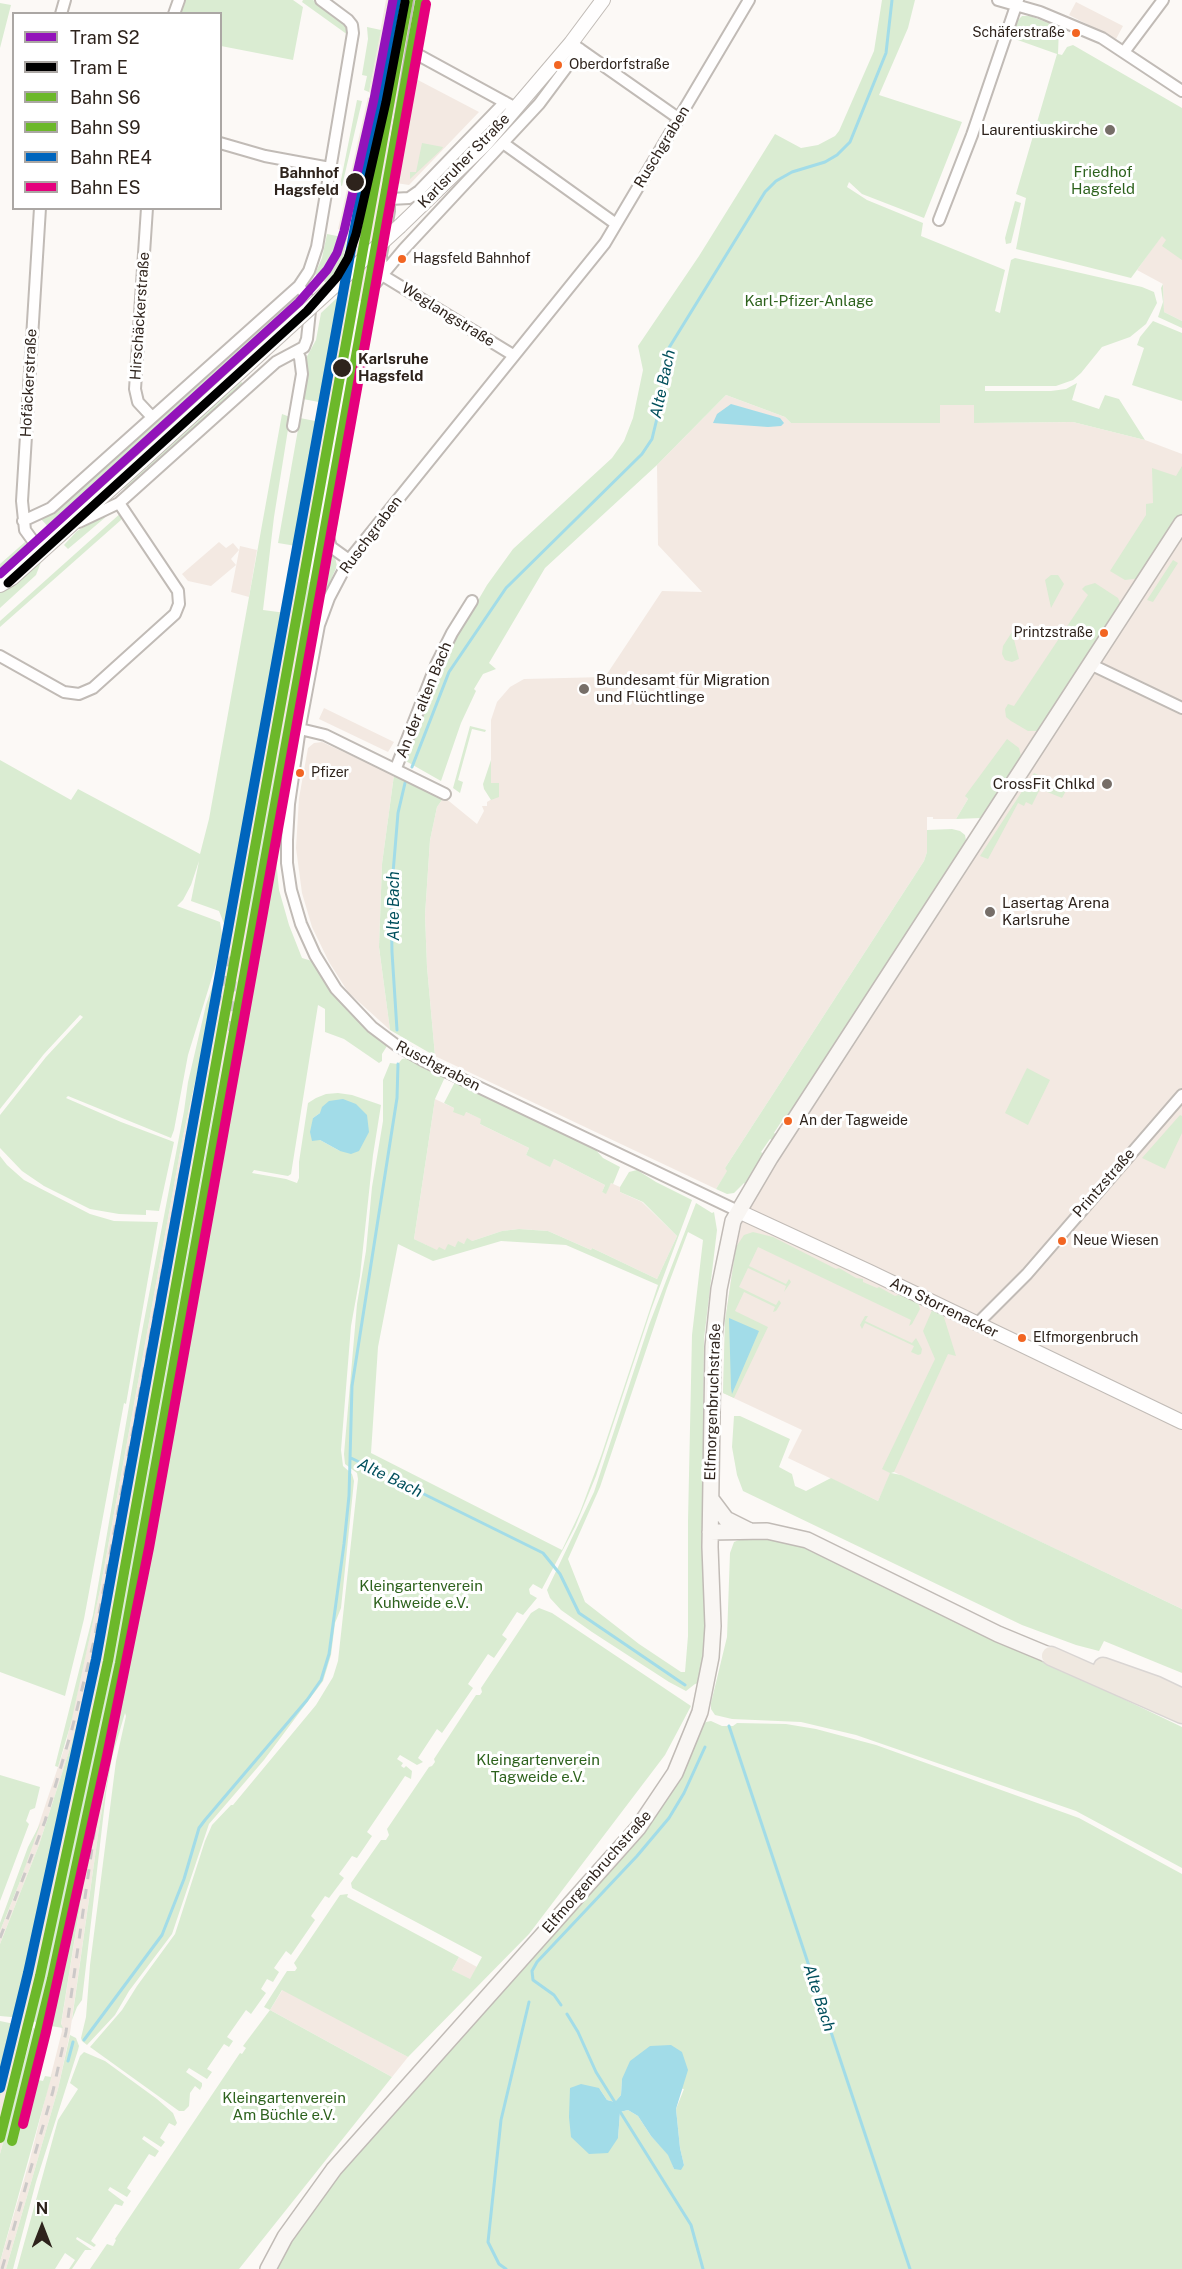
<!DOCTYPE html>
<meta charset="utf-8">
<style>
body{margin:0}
#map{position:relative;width:1182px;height:2269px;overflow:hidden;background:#fcf9f6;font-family:"Public Sans",sans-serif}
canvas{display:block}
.legend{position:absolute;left:12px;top:12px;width:210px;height:198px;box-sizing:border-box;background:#fff;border:2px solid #aba7a4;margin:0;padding:8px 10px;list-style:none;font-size:18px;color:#2e231c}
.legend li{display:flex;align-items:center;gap:12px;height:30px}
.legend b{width:30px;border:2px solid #aba7a4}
.north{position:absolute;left:12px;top:2197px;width:60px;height:60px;-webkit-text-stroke:4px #fff;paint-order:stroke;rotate:0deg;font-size:16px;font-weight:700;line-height:24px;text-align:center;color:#2e231c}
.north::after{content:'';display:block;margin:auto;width:21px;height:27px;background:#2e231c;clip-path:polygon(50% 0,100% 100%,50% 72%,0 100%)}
</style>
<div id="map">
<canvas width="1182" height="2269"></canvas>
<ul class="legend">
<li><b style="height:8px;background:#9313ba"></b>Tram S2</li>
<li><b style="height:8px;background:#000"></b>Tram E</li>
<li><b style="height:8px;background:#6cb82a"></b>Bahn S6</li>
<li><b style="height:8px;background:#6cb82a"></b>Bahn S9</li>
<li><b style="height:8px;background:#0065bd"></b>Bahn RE4</li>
<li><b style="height:8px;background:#e5007d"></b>Bahn ES</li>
</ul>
<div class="north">N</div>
</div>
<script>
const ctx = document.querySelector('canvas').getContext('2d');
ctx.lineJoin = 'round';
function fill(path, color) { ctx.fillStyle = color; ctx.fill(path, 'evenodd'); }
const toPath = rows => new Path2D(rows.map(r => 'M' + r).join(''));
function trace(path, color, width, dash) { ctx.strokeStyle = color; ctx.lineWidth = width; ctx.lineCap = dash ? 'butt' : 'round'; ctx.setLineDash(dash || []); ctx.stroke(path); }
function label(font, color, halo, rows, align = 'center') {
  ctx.font = font + ' "Public Sans",sans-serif'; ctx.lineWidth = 6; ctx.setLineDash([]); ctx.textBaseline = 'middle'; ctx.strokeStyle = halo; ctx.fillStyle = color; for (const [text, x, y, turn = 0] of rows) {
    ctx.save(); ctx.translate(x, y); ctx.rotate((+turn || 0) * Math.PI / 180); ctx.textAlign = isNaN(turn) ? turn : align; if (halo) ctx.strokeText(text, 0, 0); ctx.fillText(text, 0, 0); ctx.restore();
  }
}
const built = toPath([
 [386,0,415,0,365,278,361,301,357,301,310,558,306,582,310,582,314,587,255,873,233,1051,219,1139,120,1698,100,1821,70,2033,58,2089,6,2269,0,2269,0,2262,30,2159,62,2031,61,2025,109,1724,186,1287,223,1056,113,1662,31,2030,0,2154,0,2098,20,2027,99,1658,184,1182,94,1658,71,1745,39,1845,0,1944,0,1931,19,1884,66,1743,100,1590,183,1136,221,972,244,829,247,825,262,745,260,741,274,659,280,644,289,597,286,596,288,584,295,585,345,305,341,303,342,296,382,81,376,99,369,92],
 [1076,2,1123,26,1116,39,1069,15],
 [416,79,479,112,409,185,396,183,409,104],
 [368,97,375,103,346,231,338,229],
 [1182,215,1182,321,1164,312,1163,284,1137,270,1162,235],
 [726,395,785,417,791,423,940,423,940,405,974,405,975,423,1073,422,1145,440,1182,454,1182,1609,892,1471,878,1501,788,1458,802,1430,723,1393,725,1321,733,1265,746,1203,1010,798,966,797,968,799,956,819,933,819,933,817,927,817,927,852,924,861,725,1168,728,1170,716,1189,435,1056,427,967,425,915,430,840,437,807,444,797,477,824,484,811,482,806,487,806,487,802,497,796,491,783,491,720,497,702,510,687,524,679,605,677,662,591,702,592,658,545,657,465],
 [219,542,226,548,233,543,239,550,231,559,236,565,211,586,188,581,182,574],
 [240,546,257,550,249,597,231,592],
 [324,708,394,742,388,752,319,719],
 [322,742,394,775,382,864,379,947,390,1030,348,992,329,962,312,927,302,893,296,848,299,798,308,748,314,743],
 [435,1099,454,1108,453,1112,466,1112,482,1119,480,1124,529,1148,526,1155,550,1166,554,1159,605,1185,602,1192,605,1193,611,1183,620,1187,620,1192,642,1202,677,1236,657,1279,592,1248,591,1250,548,1231,519,1229,502,1231,445,1250,438,1251,414,1239],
 [459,1957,477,1967,470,1980,452,1970],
 [283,1989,408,2057,392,2077,270,2010]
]);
const green = toPath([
 [186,0,293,0,303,7,293,60,221,46,220,14,181,13],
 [303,0,313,0,346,24,348,35,302,2],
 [416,0,400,87,401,93,399,95,398,114,396,115,386,174,388,177,388,181,382,180],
 [882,0,915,0,908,28,879,95,962,122,924,218,862,194,849,182,847,187,867,200,923,223,921,236,1005,270,995,311,1000,313,1011,260,1015,258,1142,287,1154,292,1157,303,1146,324,1130,337,1102,347,1081,373,1073,380,1056,386,985,386,985,391,1051,391,1066,389,1077,383,1072,400,1099,409,1105,395,1119,399,1145,440,1073,422,974,423,974,405,940,405,940,423,791,423,785,417,726,395,657,465,545,568,489,663,496,669,483,674,474,689,476,691,461,723,441,781,404,760,438,669,487,585,513,549,612,458,624,441,633,418,643,370,638,346,699,256,775,134,801,148,818,145,835,136,839,131,874,51],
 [0,3,11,5,0,48],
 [1022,16,1030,16,1059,27,1058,54,1062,55,1067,47,1073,45,1182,108,1182,260,1162,246,1166,240,1162,236,1131,278,1016,249,1026,198,1016,194,1057,54,1012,38,1018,20],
 [367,27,381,30,369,92,364,90,367,76,362,75,368,39],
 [357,100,362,101,342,186,340,185],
 [422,143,443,147,442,149,410,179,410,172,416,172],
 [293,165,318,170,321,173,319,181,291,176],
 [1015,201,1021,203,1011,243,1006,244,1005,238],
 [327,234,347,238,342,265,326,283,315,274,322,258],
 [1163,284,1164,312,1182,321,1182,328,1158,317,1163,302,1161,288],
 [294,296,305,301,52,531,41,519,52,514],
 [338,297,334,322,338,323,330,358,324,403,303,399,305,360,316,340,321,313],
 [358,317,361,318,319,559,315,558,340,425,348,370,350,370,352,359],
 [1153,321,1182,333,1182,401,1132,385,1144,348,1137,345,1140,337],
 [241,382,244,384,126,491,124,488],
 [282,414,290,417,274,517,263,610,286,613,226,941,225,926,219,911,191,901,199,861,191,885,183,900,177,906,220,922,222,935,217,961,188,1055,174,1130,171,1138,68,1096,66,1098,121,1122,174,1142,159,1211,146,1210,146,1215,119,1214,90,1209,44,1186,22,1171,0,1148,0,1115,46,1057,83,1017,80,1015,44,1054,0,1109,0,760,71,800,78,789,200,854,209,819],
 [300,418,320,422,296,546,278,543],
 [1182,466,1182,514,1141,578,1125,580,1110,571,1146,515,1146,504,1153,503,1152,468,1176,476],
 [114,510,68,549,64,545,77,531],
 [122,512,123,513,121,520,0,627,0,621],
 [25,542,29,549,27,557,0,580,0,564],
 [328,551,335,557,337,566,326,591,321,587,325,585,323,582],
 [43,557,36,575,0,608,0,592,11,587],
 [1173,560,1178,563,1153,602,1147,600],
 [314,565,318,566,316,585,322,596,309,639,295,714,298,715,286,793,282,796,275,821,274,840,279,890,289,925,302,958,312,961,334,996,361,1024,387,1046,382,1054,382,1061,379,1063,344,1039,325,1032,325,1009,318,1005,291,1174,288,1176,254,1170,252,1173,286,1179,297,1183,299,1178,299,1162,308,1103,316,1098,326,1094,338,1093,352,1095,381,1105,373,1155,360,1276,351,1326,341,1450,343,1466,352,1474,354,1481,341,1608,335,1623,331,1655,323,1681,264,1760,209,1824,172,1934,129,1991,115,2015,87,2045,82,2041,81,2038,86,2017,90,1965,116,1761,126,1716,125,1713,112,1757,106,1793,82,2000,77,2007,72,2020,100,1821,211,1188,218,1189,222,1164,235,1077,241,1052,233,1051,252,891,295,667,307,588,310,582],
 [320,1113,340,1151,320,1140,313,1118],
 [1051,575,1058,575,1064,584,1051,608,1045,580],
 [1095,583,1118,598,1121,605,1042,731,1028,731,1011,721,1006,717,1005,709,1008,704,1014,706,1088,595,1082,589,1085,586],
 [1012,632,1019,659,1012,662,1005,660,1002,654,1003,646],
 [470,726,486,730,485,732,472,729,458,780,463,782,460,793,453,788],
 [1007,739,1019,748,1022,760,986,816,981,818,956,819,968,799,965,796],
 [491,760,491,783,499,783,499,797,491,800,484,789,483,784],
 [1034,773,1067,789,1062,798,1040,789,1032,805,1026,802,1024,806,1018,803,988,859,980,856],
 [394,775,444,797,437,807,430,840,425,915,427,967,435,1056,390,1030,379,947,382,864],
 [952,829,960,831,965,835,967,846,788,1122,783,1119,774,1133,779,1136,776,1141,770,1139,761,1152,765,1155,745,1184,744,1183,734,1193,727,1194,716,1189,727,1171,725,1168,924,861,927,852,927,830],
 [224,952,183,1136,100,1590,71,1723,58,1767,55,1766,93,1615,140,1342,184,1111,188,1082,206,1005],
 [223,1056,207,1165,109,1724,61,2024,63,2028,39,2024,33,2021,113,1662],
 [408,1058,445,1077,435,1099,414,1239,437,1250,439,1247,445,1250,448,1244,455,1247,458,1241,464,1244,467,1238,472,1241,502,1231,519,1229,548,1231,591,1250,592,1248,657,1279,677,1236,643,1202,620,1192,620,1187,629,1172,637,1170,656,1182,692,1200,651,1310,596,1476,575,1527,542,1589,533,1584,529,1589,530,1594,537,1598,523,1615,517,1612,502,1635,507,1639,494,1658,488,1654,468,1684,473,1688,442,1733,437,1729,418,1758,423,1762,417,1765,400,1755,397,1759,403,1763,401,1766,404,1768,406,1766,412,1771,411,1779,405,1776,367,1832,372,1836,357,1858,352,1856,339,1874,344,1878,329,1898,325,1896,311,1916,315,1920,291,1955,286,1951,274,1968,279,1972,273,1982,267,1979,261,1989,266,1993,251,2014,246,2010,227,2037,233,2041,229,2047,224,2044,207,2069,212,2072,207,2079,189,2068,186,2072,202,2083,202,2086,200,2090,195,2086,190,2093,189,2106,184,2111,179,2111,90,2047,122,2010,137,1986,175,1934,205,1841,212,1825,231,1805,233,1805,316,1705,333,1677,338,1661,358,1479,357,1473,345,1464,344,1454,357,1304,366,1251,372,1187,383,1121,383,1080,390,1063,398,1064,402,1059],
 [501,1241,566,1245,658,1285,601,1456,580,1512,562,1550,371,1453,378,1347,398,1244,433,1261],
 [1027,1068,1050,1080,1028,1125,1005,1113],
 [455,1082,594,1148,603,1158,620,1167,613,1184,611,1183,606,1194,602,1192,605,1185,554,1159,550,1167,526,1155,529,1148,480,1124,481,1119,466,1112,464,1116,453,1112,454,1108,444,1103],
 [1180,1115,1182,1116,1182,1133,1165,1169,1142,1158],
 [190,1148,99,1658,22,2018,0,2016,0,1944,39,1845,71,1745,94,1658],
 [0,1156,7,1165,24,1180,90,1214,114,1221,158,1222,126,1404,124,1403,84,1619,65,1696,0,1672],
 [696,1203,712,1213,714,1212,717,1230,704,1339,702,1554,707,1613,702,1682,695,1684,686,1691,669,1682,592,1632,561,1610,550,1598,547,1590,594,1492,649,1325],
 [688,1232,703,1240,692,1335,688,1521,688,1636,685,1672,681,1672,639,1644,585,1602,568,1559,600,1487,667,1288],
 [753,1232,773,1237,836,1269,839,1268,856,1278,863,1279,863,1282,877,1288,879,1287,895,1296,898,1295,917,1300,920,1309,912,1324,909,1326,911,1320,758,1247,749,1266,786,1284,789,1279,791,1282,784,1292,786,1286,748,1268,739,1287,776,1305,779,1300,781,1303,776,1311,773,1312,775,1307,744,1292,735,1311,768,1327,734,1398,723,1393,725,1321,736,1247,744,1235],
 [933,1308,943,1314,956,1356,948,1354,894,1472,891,1473,901,1475,1182,1609,1182,1673,1104,1641,1099,1651,1076,1645,1022,1625,743,1491,737,1475,732,1447,734,1416,740,1416,790,1439,779,1467,792,1474,795,1486,806,1491,831,1478,878,1501,890,1473,882,1469,935,1359,923,1331],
 [865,1316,868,1316,865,1321,912,1343,916,1338,922,1349,921,1354,918,1355,911,1352,914,1346,865,1323,862,1329,860,1325],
 [746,1537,772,1538,815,1549,908,1599,952,1617,1182,1727,1182,1868,1076,1811,856,1735,801,1722,732,1719,715,1715,711,1709,711,1703,727,1637,730,1553,734,1542],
 [539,1608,552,1613,691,1706,665,1755,529,1934,408,2057,282,1990,270,2010,392,2077,239,2269,90,2269,107,2244,113,2246,116,2240,115,2239,240,2053,242,2054,246,2048,243,2046,270,2010,264,2007,287,1971,295,1971,297,1968,294,1963,340,1895,348,1894,347,1897,459,1957,452,1970,470,1979,482,1957,352,1888,351,1883,381,1840,386,1840,389,1835,387,1829,429,1767,432,1766,435,1762,434,1759,476,1695,480,1695,482,1692,481,1688,531,1613],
 [711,1721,722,1726,733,1726,737,1723,786,1724,816,1729,876,1745,1079,1818,1182,1874,1182,2269,274,2269,312,2211,343,2169,495,1996,591,1893,642,1832,702,1726,706,1722],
 [622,2079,684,2089,676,2109,680,2148,684,2165,674,2169,669,2155,651,2136,638,2116,628,2110,620,2112,618,2138,599,2088,607,2100,615,2102,621,2095],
 [0,1775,40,1787,35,1808,30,1810,26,1821,29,1824,0,1901],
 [41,1822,19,1884,0,1931,0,1923,28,1847],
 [0,2021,19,2025,20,2027,0,2098],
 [33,2028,36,2029,26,2070,35,2072,34,2079,43,2081,45,2076,51,2077,53,2071,0,2262,0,2154],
 [70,2035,76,2038,79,2046,78,2050,36,2182,13,2269,6,2269,58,2089],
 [84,2052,105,2061,157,2099,173,2113,177,2123,175,2126,169,2123,160,2138,165,2142,161,2147,144,2136,142,2139,159,2151,155,2157,149,2154,127,2188,131,2191,127,2197,110,2187,108,2190,124,2202,122,2206,115,2204,91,2241,96,2245,94,2247,77,2237,76,2239,92,2250,85,2250,72,2269,69,2269,75,2260,65,2253,55,2269,17,2269,58,2120,78,2089,70,2083,80,2056]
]);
const water = toPath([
 [731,404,780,418,784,423,781,426,768,427,713,423,717,414],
 [343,1099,356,1104,367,1115,369,1132,359,1151,351,1154,340,1151,320,1140,312,1141,310,1132,313,1118,320,1113,322,1107,329,1101],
 [729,1318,759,1331,732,1394,731,1388],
 [671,2045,682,2052,688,2070,676,2109,680,2148,684,2165,681,2170,674,2169,668,2155,651,2136,638,2116,628,2110,620,2112,618,2138,608,2153,589,2154,571,2137,569,2117,570,2088,581,2084,599,2088,607,2100,615,2102,621,2095,622,2079,630,2061,650,2046]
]);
const stream = toPath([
 [412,767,449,672,506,588,642,454,652,439,659,410,667,351,765,192,776,181,792,172,825,162,837,155,850,142,886,53,892,0],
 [397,1030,392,952,391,897,398,813,405,783],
 [351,1458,543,1553,560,1574,579,1613,685,1685],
 [729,1726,910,2269],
 [561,2005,554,1995,533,1980,532,1971,537,1962,637,1856,669,1818,684,1793,705,1747],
 [567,2014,578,2032,596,2072,616,2104],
 [84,2040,162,1935,184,1879,199,1828,205,1820,307,1700,321,1680,329,1654,344,1544,349,1496,352,1386,397,1098,398,1064],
 [68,2061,73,2042],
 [619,2110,691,2225,703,2269],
 [506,2269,499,2264,488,2242,501,2120,529,2002]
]);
const minor = toPath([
 [998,0,1040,12,1102,38,1182,91],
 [61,14,65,0],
 [174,14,179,0],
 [574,45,678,118],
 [413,52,510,105],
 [1124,52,1163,0],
 [220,143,265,156,330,168],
 [503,143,616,224],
 [390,199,409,198,419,191,505,102],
 [40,208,22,501,25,530,41,552],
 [147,208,135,389,138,402,152,417],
 [939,220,972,135,1018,0],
 [382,275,381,255,389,211,389,191,420,0],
 [382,275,513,355],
 [293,426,302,374,300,358,297,352],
 [23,521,51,508,299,286,309,271,317,247,353,33,352,25,348,20,321,0],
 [79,522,119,503,276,362,304,347,307,339,310,311,308,299,299,286],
 [349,560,331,547,328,537,370,294,373,286,404,249,539,104,580,49],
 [0,656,64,692,79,694,93,688,175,614,179,604,178,591,119,503],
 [1090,664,1182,708],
 [300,729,325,735,445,794],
 [396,768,436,665,452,633,472,601],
 [738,1211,424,1061,396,1045,372,1027,336,989,315,955,301,924,291,890,287,863,287,840,289,804,301,721,319,625,329,598,349,560,605,243,749,0],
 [977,1324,1027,1274,1182,1095]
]);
const tertiary = toPath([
 [400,226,485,144,571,43,603,0],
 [0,585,12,578,142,461],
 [738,1211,870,1272,1182,1422]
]);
const secondary = toPath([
 [711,1499,726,1519,748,1530],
 [710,1532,767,1531,807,1540,998,1634,1051,1656],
 [268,2269,285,2237,334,2169,638,1828,675,1773,700,1712,711,1657,713,1626,710,1547,713,1347,719,1289,733,1221,770,1158,1182,523]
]);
const trunk = toPath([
 [1051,1656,1182,1714],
 [1103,1667,1157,1686,1182,1698]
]);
const rail = toPath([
 [0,1938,45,1821,72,1729,94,1641,190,1120,231,953],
 [2,2269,53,2091,66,2032,96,1820,223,1093,240,936]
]);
const tertiaryBridge = toPath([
 [142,461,400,226]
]);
const rail1 = toPath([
 [0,2138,40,1976,108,1661,408,0]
]);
const rail2 = toPath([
 [12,2141,52,1979,120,1663,420,2]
]);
const rail3 = toPath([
 [0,2088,28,1973,96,1659,396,0]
]);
const rail4 = toPath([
 [23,2124,46,2032,107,1756,149,1548,426,4]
]);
const tram1 = toPath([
 [0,574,299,302,327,270,337,253,344,231,374,99,393,0]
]);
const tram2 = toPath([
 [8,583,307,311,337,277,348,258,356,234,386,102,405,2]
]);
const markers = [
 [1076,33,5,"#f26522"],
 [558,65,5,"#f26522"],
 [1110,130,6,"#766e68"],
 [355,182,10,"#2e231c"],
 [402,259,5,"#f26522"],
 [342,368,10,"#2e231c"],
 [1104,633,5,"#f26522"],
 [584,689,6,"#766e68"],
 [300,773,5,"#f26522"],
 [1107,784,6,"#766e68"],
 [990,912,6,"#766e68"],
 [788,1121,5,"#f26522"],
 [1062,1241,5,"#f26522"],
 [1022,1338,5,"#f26522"]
];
const busNames = [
 ["Schäferstraße",1065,33,"right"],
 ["Oberdorfstraße",569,65],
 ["Hagsfeld Bahnhof",413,259],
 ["Printzstraße",1093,633,"right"],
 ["Pfizer",311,773],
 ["An der Tagweide",799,1121],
 ["Neue Wiesen",1073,1241],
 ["Elfmorgenbruch",1033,1338]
];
const poiNames = [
 ["Laurentiuskirche",1098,130],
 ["Bundesamt für Migration",596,680,"left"],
 ["und Flüchtlinge",596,697,"left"],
 ["CrossFit Chlkd",1095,784],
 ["Lasertag Arena",1002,903,"left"],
 ["Karlsruhe",1002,920,"left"]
];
const streetNames = [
 ["Ruschgraben",662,147,-59],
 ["Karlsruher Straße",464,161,-46],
 ["Weglangstraße",448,315,32],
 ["Hirschäckerstraße",140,316,-86],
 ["Hofäckerstraße",29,383,-87],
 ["Ruschgraben",371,535,-53],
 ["An der alten Bach",424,700,-68],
 ["Ruschgraben",438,1066,27],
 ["Printzstraße",1104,1183,-49],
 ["Am Storrenacker",944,1308,26],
 ["Elfmorgenbruchstraße",713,1402,-88],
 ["Elfmorgenbruchstraße",597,1872,-49]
];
const parkNames = [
 ["Friedhof",1103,172],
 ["Hagsfeld",1103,189],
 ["Karl-Pfizer-Anlage",809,301],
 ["Kleingartenverein",421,1586],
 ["Kuhweide e.V.",421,1603],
 ["Kleingartenverein",538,1760],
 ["Tagweide e.V.",538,1777],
 ["Kleingartenverein",284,2098],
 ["Am Büchle e.V.",284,2115]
];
const stopNames = [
 ["Bahnhof",339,173],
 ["Hagsfeld",339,190],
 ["Karlsruhe",358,359,"left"],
 ["Hagsfeld",358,376,"left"]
];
const waterNames = [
 ["Alte Bach",663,384,-78],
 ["Alte Bach",394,906,-90],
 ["Alte Bach",390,1478,26],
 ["Alte Bach",819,1998,72]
];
fill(built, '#f3e9e2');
fill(green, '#daecd2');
fill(water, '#a2dce8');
trace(stream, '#a2dce8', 3);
trace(minor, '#c1bbb6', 14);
trace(tertiary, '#c1bbb6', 16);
trace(secondary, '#c1bbb6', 18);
trace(trunk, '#d9d5d3', 21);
trace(minor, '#fffefe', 10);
trace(tertiary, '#fffefe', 14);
trace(secondary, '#f9f6f3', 15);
trace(trunk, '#efe8e0', 18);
trace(rail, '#ccc9c8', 3, [10, 10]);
trace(tertiaryBridge, '#c1bbb6', 16, []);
trace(tertiaryBridge, '#fffefe', 14);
trace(rail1, '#6cb82a', 10);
trace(rail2, '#6cb82a', 10);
trace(rail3, '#0065bd', 10);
trace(rail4, '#e5007d', 10);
trace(tram1, '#9313ba', 9);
trace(tram2, '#000', 9);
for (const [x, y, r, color] of markers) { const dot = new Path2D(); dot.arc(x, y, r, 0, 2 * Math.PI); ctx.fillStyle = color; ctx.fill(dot); trace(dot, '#fff', 2); }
label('14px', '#2e231c', '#fff', busNames, 'left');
label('15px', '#2e231c', '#fff', poiNames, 'right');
label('15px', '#2e231c', '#fff', streetNames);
label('15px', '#2d621d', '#fff', parkNames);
label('bold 15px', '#2e231c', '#fff', stopNames, 'right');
label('italic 16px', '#004f5c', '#fff', waterNames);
</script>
